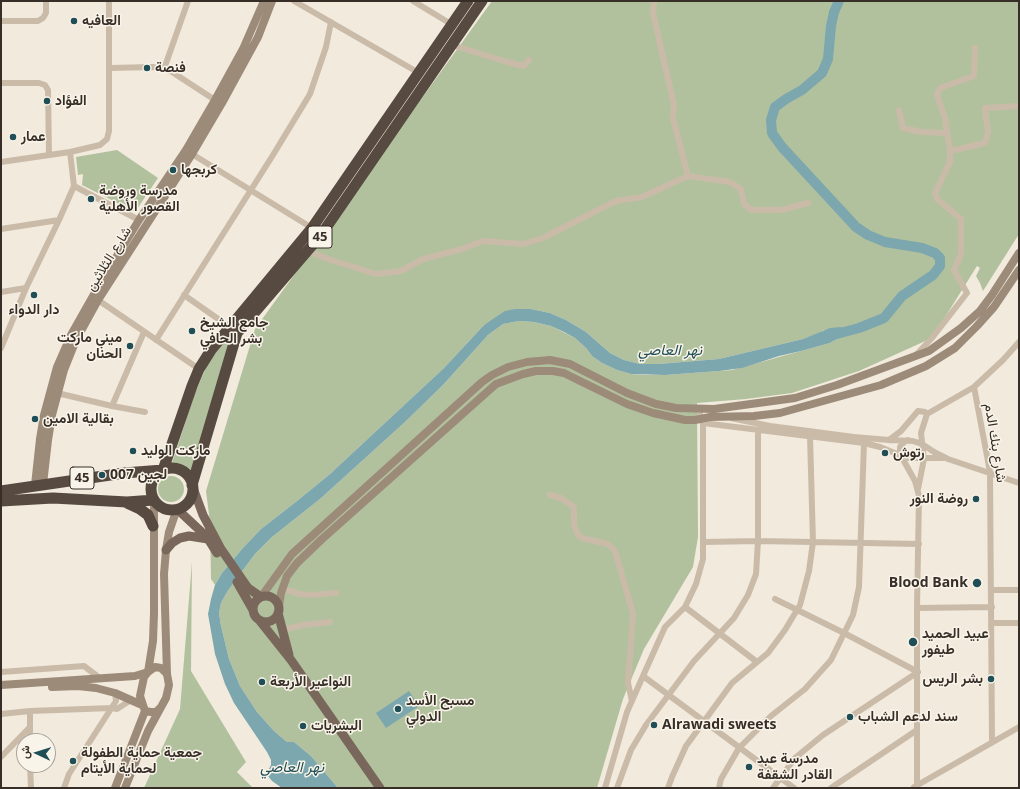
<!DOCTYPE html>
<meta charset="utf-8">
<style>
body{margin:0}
#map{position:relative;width:1020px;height:789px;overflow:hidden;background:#f2eadd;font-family:"Open Sans",Vazirmatn,sans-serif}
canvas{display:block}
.frame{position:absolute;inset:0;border:2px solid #372e28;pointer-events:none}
.north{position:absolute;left:16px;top:733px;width:40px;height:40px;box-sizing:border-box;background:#f9f4e9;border:1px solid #aba59c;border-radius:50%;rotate:274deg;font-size:11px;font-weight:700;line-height:16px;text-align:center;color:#372e28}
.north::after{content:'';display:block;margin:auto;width:14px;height:18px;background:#1f4e57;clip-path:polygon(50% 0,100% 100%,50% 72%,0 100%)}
</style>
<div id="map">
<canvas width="1020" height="789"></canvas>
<div class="frame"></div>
<div class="north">ش</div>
</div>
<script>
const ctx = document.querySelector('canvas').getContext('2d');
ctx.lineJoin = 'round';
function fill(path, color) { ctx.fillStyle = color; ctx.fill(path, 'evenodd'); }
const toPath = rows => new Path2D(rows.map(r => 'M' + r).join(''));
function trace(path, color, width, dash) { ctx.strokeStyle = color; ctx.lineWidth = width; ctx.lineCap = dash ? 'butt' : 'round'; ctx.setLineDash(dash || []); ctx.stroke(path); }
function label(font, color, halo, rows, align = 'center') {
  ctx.font = font + ' "Open Sans",Vazirmatn,sans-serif'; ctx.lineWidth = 3; ctx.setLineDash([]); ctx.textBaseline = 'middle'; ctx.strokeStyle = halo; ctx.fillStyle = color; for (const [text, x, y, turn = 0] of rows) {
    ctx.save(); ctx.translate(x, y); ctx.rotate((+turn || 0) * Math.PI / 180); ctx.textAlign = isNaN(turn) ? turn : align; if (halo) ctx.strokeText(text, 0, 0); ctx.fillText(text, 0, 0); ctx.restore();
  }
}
const green = toPath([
 [492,1,1019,1,1019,234,983,291,980,283,976,276,980,268,977,266,932,338,859,371,792,393,746,399,697,403,698,537,693,567,644,649,623,699,597,788,338,788,311,756,294,742,287,742,274,731,257,712,240,686,229,659,221,626,219,613,221,603,227,592,243,570,255,554,272,537,320,499,405,422,443,385,488,335,503,324,519,321,534,322,551,326,575,338,586,348,592,356,602,363,617,370,631,374,645,375,665,375,732,370,830,343,842,336,824,330,819,333,803,339,719,359,658,364,640,364,624,360,610,353,586,332,566,320,550,313,531,309,515,309,484,325,444,368,330,474,297,501,261,529,242,549,222,573,215,585,211,579,210,522,206,491,255,329],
 [117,150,158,178,135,212,82,185,83,174,78,175,76,157],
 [231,333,232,334,190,477,184,470,177,466,171,466,195,393,208,363],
 '158 489a13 13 0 1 1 26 0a13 13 0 1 1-26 0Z',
 [192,562,191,671,246,762,237,772,253,788,144,788,180,709]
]);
const water = toPath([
 [515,309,531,309,550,313,566,320,586,332,610,353,624,360,640,364,658,364,719,359,803,339,830,328,841,327,845,331,842,336,830,343,801,351,779,356,742,368,719,371,665,375,631,374,617,370,602,363,592,356,586,348,575,338,564,332,551,326,534,322,519,321,503,324,488,335,443,385,405,422,320,499,272,537,255,554,243,570,227,592,221,603,219,613,221,626,229,659,240,686,257,712,274,731,287,742,294,742,311,756,338,788,282,788,272,781,268,776,267,773,271,765,271,760,267,752,234,703,225,684,215,654,208,614,211,599,215,585,222,573,242,549,261,529,297,501,330,474,444,368,484,325,505,311],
 [409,691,419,706,386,728,376,713]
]);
const river = toPath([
 [833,335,859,328,884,318,902,296,933,275,940,266,940,258,935,253,922,248,885,242,868,235,856,227,782,147,772,133,771,120,775,107,786,99,802,90,822,73,828,59,831,26,834,12,839,1]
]);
const street = toPath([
 [294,1,419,73],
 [413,1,451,24],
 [654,1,653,13,674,105,673,118,688,176,730,182,741,189,744,204,751,210,781,210,808,203],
 [1,21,38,21,43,18,46,13,46,1],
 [452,45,507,62,524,66,529,60],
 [110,68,153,67,164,69,172,72,215,100],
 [164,69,188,1],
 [1,83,39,83,45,85,48,90,49,155],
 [899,110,903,128,921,132,947,133],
 [950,151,945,118,937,95,940,88,974,76,975,48],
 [192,154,312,228],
 [1,162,70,152,100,145,107,139,109,131,109,1],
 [74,186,139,220],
 [1,229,59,220],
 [307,251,331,260,376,274,401,271,423,259,462,249,483,241,523,244,543,238,616,201,642,197,688,176],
 [1,292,26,288],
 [184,295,231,328],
 [98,300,199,369],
 [156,340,273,155,310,94,326,47,331,22],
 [1,348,26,288,59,220,74,186,70,152],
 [915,356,932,338,967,293,954,270,961,254,961,219,937,199,935,193,950,162,950,151,985,143,988,132,985,108,1019,106],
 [974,387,990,472,992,742],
 [57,393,112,406,145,412],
 [112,406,144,332],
 [700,410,700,419,703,423,864,443,880,447,907,458,943,458],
 [731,418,770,426,854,437,889,440,913,441,922,444,934,452,948,459,1019,483],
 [889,440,901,431,918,411,925,412,927,414],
 [908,440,905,441,900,447,900,454,915,481,919,496,917,608,917,788],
 [918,489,924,459,921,433,927,414,974,387,1003,360,1019,342],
 [550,495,561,498,574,507,574,525,578,535,582,538,608,544,615,551,633,614,628,683,632,701],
 [704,542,758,541,919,544],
 [283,589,300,594,312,595,336,593],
 [992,590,1019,590],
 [685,607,757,662],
 [917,608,992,607],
 [992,623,1019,623],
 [282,630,303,625,330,622],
 [1,672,84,666,101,679],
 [643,676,794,788],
 [30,711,30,741],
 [1,714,30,711,112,708,117,709,131,700],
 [1,757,30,727],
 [30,765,31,788],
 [914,787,1019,727],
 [64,788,69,774,116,701,115,693],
 [605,788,627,712,643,676,665,627,685,607,696,584,703,559,703,423],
 [617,788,631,750,646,725,694,661,734,618,748,595,756,574,758,541,758,430],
 [668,788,672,777,686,746,732,683,768,653,785,630,800,605,809,571,813,542,810,436],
 [719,788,721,779,739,748,771,716,805,689,831,660,853,615,859,587,864,443],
 [773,788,795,758,823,735,918,672,844,633,775,599],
 [831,788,917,730]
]);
const secondary = toPath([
 [43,484,48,440,52,415,64,370,76,340,98,300,192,154,222,103,258,37,272,1],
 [35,485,40,439,44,415,57,367,71,335,101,282,139,220,186,150,215,100,243,49,264,1],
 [261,597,292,554,482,382,492,375,508,367,527,362,550,360,570,364,627,393,656,404,676,408,714,409,795,398,837,385,929,351,961,328,980,311,992,295,1019,253],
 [279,606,281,593,287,576,297,563,321,540,496,384,523,374,536,371,553,371,564,373,574,378,627,404,653,413,685,420,695,420,710,417,754,416,780,413,881,385,926,366,955,348,977,326,994,307,1019,270],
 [167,674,164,574,166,550,169,532,177,509],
 [1,685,135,676,148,672,153,641,154,613,154,500],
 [52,687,78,686,96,688,115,693,142,705],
 [115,788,145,711],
 [125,788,148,731,166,698,169,685,167,674,161,668,155,667,148,672,144,677,140,696,145,711,151,712,156,712,161,707]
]);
const primary = toPath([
 [192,485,203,515,221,549,248,588,261,597],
 [177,509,207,537,217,553],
 [166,550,172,543,180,538,189,536,208,539],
 [237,582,253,610],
 '253 609a13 13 0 1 1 26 0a13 13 0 1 1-26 0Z',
 [278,613,289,655],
 [260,621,291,660,380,788]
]);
const highway = toPath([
 '151 489a21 21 0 1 1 42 0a21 21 0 1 1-42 0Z',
 [192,485,237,333,321,235,482,1],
 [1,491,124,473,163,470,192,386,199,369,211,350,312,228,468,1],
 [1,501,53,498,127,502,154,500],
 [127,503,140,509,148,515,153,526]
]);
const markers = [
 [74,21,4,"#1f4e57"],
 [147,68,4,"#1f4e57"],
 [47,101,4,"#1f4e57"],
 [13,137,4,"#1f4e57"],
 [173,170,4,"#1f4e57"],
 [91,199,4,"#1f4e57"],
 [34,295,4,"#1f4e57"],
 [192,331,4,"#1f4e57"],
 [130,346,4,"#1f4e57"],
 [35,419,4,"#1f4e57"],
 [133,451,4,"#1f4e57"],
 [885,453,4,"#1f4e57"],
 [102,475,4,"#1f4e57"],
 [976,499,4,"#1f4e57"],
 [977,583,5,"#1f4e57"],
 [913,642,5,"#1f4e57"],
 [991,679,4,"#1f4e57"],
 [262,682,4,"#1f4e57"],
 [398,709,4,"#1f4e57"],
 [850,717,4,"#1f4e57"],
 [654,725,4,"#1f4e57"],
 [303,726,4,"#1f4e57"],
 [73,761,4,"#1f4e57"],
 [749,767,4,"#1f4e57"]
];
const shields = [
 [320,237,24],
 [82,478,24]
];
const shieldNames = [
 ["45",320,237],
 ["45",82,478]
];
const poiNames = [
 ["العافيه",82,21],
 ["فنصة",155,68],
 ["الفؤاد",55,101],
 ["عمار",21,137],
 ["كربجها",181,170],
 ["مدرسة وروضة",99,191],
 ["القصور الأهلية",99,207],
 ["دار الدواء",34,310,"center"],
 ["جامع الشيخ",200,323],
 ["بشر الحافي",200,339],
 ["ميني ماركت",122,338,"right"],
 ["الحنان",122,354,"right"],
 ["بقالية الامين",43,419],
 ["ماركت الوليد",141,451],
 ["رتوش",893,453],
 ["لجين 007",110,475],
 ["روضة النور",968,499,"right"],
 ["Blood Bank",968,583,"right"],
 ["عبيد الحميد",922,634],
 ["طيفور",922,650],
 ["بشر الريس",983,679,"right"],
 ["النواعير الأربعة",270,682],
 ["مسبح الأسد",406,701],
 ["الدولي",406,717],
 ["سند لدعم الشباب",858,717],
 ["Alrawadi sweets",662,725],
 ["البشريات",311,726],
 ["جمعية حماية الطفولة",81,753],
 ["لحماية الأيتام",81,769],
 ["مدرسة عبد",757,759],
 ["القادر الشقفة",757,775]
];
const streetNames = [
 ["شارع الثلاثين",109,259,-58],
 ["شارع بنك الدم",995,443,81]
];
const waterNames = [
 ["نهر العاصي",670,351],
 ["نهر العاصي",292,768]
];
fill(green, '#b1c19d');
fill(water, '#7ca7ae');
trace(river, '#7ca7ae', 10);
trace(street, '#cabba9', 6);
trace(secondary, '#9d8b7a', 8);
trace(primary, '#78675a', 9);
trace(highway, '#574a40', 11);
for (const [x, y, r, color] of markers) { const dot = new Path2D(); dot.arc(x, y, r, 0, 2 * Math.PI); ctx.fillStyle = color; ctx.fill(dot); trace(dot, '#f9f4e9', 1.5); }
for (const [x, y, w] of shields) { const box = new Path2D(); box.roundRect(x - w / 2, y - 11, w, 22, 3); ctx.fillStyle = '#f9f4e9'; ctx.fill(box); trace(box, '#372e28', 1); }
label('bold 13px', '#372e28', null, shieldNames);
label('bold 14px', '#372e28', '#f9f4e9', poiNames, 'left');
label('14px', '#372e28', '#f9f4e9', streetNames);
label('italic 15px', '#1f4e57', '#f9f4e9', waterNames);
</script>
